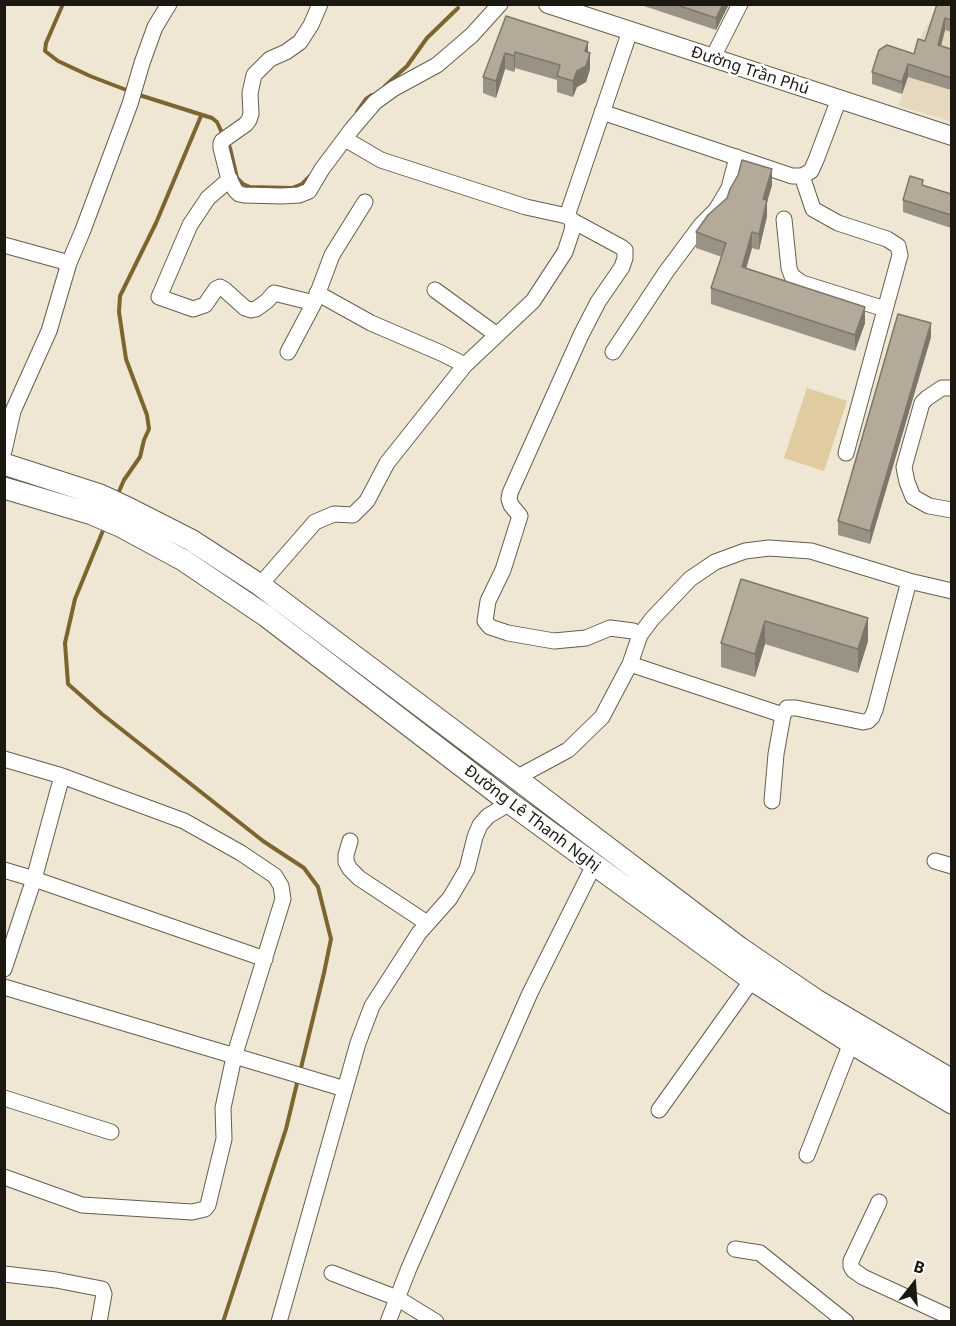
<!DOCTYPE html>
<meta charset="utf-8">
<style>
body{margin:0}
#map{position:relative;width:956px;height:1326px;overflow:hidden;background:#efe6d3;font-family:"Noto Sans",sans-serif}
canvas{display:block}
.frame{position:absolute;inset:0;border:6px solid #1b1811;pointer-events:none}
.north{position:absolute;left:884px;top:1254px;width:60px;height:60px;-webkit-text-stroke:4px #fff;paint-order:stroke;rotate:17deg;font-size:16px;font-weight:700;line-height:24px;text-align:center;color:#1b1811}
.north::after{content:'';display:block;margin:auto;width:21px;height:27px;background:#1b1811;clip-path:polygon(50% 0,100% 100%,50% 72%,0 100%)}
</style>
<div id="map">
<canvas width="956" height="1326"></canvas>
<div class="frame"></div>
<div class="north">B</div>
</div>
<script>
const ctx = document.querySelector('canvas').getContext('2d');
ctx.lineJoin = 'round';
function fill(path, color) { ctx.fillStyle = color; ctx.fill(path, 'evenodd'); }
const toPath = rows => new Path2D(rows.map(r => 'M' + r).join(''));
function trace(path, color, width, dash) { ctx.strokeStyle = color; ctx.lineWidth = width; ctx.lineCap = dash ? 'butt' : 'round'; ctx.setLineDash(dash || []); ctx.stroke(path); }
function label(font, color, halo, rows, align = 'center') {
  ctx.font = font + ' "Noto Sans",sans-serif'; ctx.lineWidth = 5; ctx.setLineDash([]); ctx.textBaseline = 'middle'; ctx.strokeStyle = halo; ctx.fillStyle = color; for (const [text, x, y, turn = 0] of rows) {
    ctx.save(); ctx.translate(x, y); ctx.rotate((+turn || 0) * Math.PI / 180); ctx.textAlign = isNaN(turn) ? turn : align; if (halo) ctx.strokeText(text, 0, 0); ctx.fillText(text, 0, 0); ctx.restore();
  }
}
const built = toPath([
 [942,7,951,8,951,121,899,106,914,56,914,49,928,24]
]);
const green = toPath([
 [807,388,847,401,824,471,784,458]
]);
const stream = toPath([
 [63,4,46,43,45,51,58,61,90,76,129,91],
 [385,86,407,66,427,38,458,8],
 [136,94,212,118,217,122,223,135],
 [357,112,366,99,372,95],
 [227,141,230,148,237,178,243,184,250,187,292,188,302,184,310,176],
 [117,496,124,480,140,457,144,440,149,429,147,415,126,359,119,312,120,296,156,223,201,116],
 [104,528,75,599,65,643,68,684,102,714,263,841,304,868,318,887,331,939,324,973,300,1072],
 [223,1322,286,1129,298,1079]
]);
const minor = toPath([
 [320,4,311,25,300,42,286,52,270,59,254,75,250,93,251,114,249,120,246,124,222,141,221,143,221,148,228,176,235,190,239,194,244,195,282,196,299,195,309,191,322,169,352,129,375,102,393,89,437,65,472,35,500,4],
 [712,59,740,4],
 [602,112,792,176,802,176,811,171,816,160,839,99],
 [802,176,813,209,838,223,887,239,898,246,900,255,846,453],
 [230,179,208,198,190,225,159,297,193,309,205,305,216,289,220,287,225,290,245,308,251,310,256,309,267,301,274,293,314,303],
 [567,216,630,31],
 [784,219,789,268,792,276,802,283,885,309],
 [573,221,621,247,625,250,625,258,622,267,598,302,581,335,510,493,509,499,511,505,520,516,503,570,488,601,485,621,490,627,508,633,554,641,586,638,610,628,633,631,640,635],
 [4,245,69,263],
 [435,290,497,335],
 [317,293,371,323,441,353,465,365],
 [288,352,314,303,332,255,365,202],
 [613,352,666,272,701,225,716,210,729,188,737,157],
 [952,388,942,388,927,398,922,403,904,467,907,482,913,497,929,506,952,510],
 [4,451,13,411,49,331,69,263,83,230,130,104,142,63,155,27,169,4],
 [260,585,315,522,334,514,353,515,367,501,387,463,465,365,533,301,565,252,572,231,573,221,567,216,526,207,381,160,345,139],
 [630,664,783,715],
 [4,759,62,776,184,821,241,853,275,876,281,886,283,899,234,1057,223,1108,224,1139,208,1205,205,1209,192,1212,82,1205,4,1177],
 [516,778,568,750,602,717,630,664,640,635,652,619,690,579,715,562,745,551,769,548,811,551,909,581,952,591],
 [772,801,776,754,783,715,787,708,796,708,863,722,868,721,872,717,875,710,909,581],
 [350,841,346,855,346,862,350,869,359,878,427,923],
 [935,861,952,866],
 [4,870,34,879,265,959],
 [4,969,34,879,62,776],
 [4,987,345,1089],
 [4,1098,111,1132],
 [659,1110,752,980],
 [807,1155,851,1043],
 [879,1202,851,1261,851,1266,853,1270,863,1277,952,1318],
 [735,1249,760,1253,846,1322],
 [332,1273,397,1298,436,1322],
 [4,1274,56,1280,102,1289,104,1294,99,1322],
 [279,1322,358,1043,372,1006,419,933,450,898,467,869,475,837,480,825,488,816,510,803],
 [388,1322,409,1268,530,993,594,865]
]);
const major = toPath([
 [548,4,952,136]
]);
const highway = toPath([
 [4,464,100,495,128,508,191,540,260,585,516,778,740,948,816,1000,952,1080],
 [4,488,92,514,120,526,183,560,266,616,510,803,752,980,851,1043,952,1103]
]);
const wall = toPath([
 [638,4,729,4,716,30],
 [951,4,951,32,945,30,941,46,951,49,951,90,908,77,902,94,872,84,872,72,914,54,925,41],
 [506,16,588,53,590,69,586,82,577,87,573,97,557,92,557,80,515,68,514,72,505,69,496,98,483,93,483,77],
 [772,185,767,202,767,216,759,250,752,248,746,268,865,323,855,351,711,304,711,288,722,257,696,248,696,232],
 [923,186,951,194,951,228,903,212,903,200],
 [931,337,870,544,838,535,838,521],
 [741,579,868,641,858,673,765,644,755,677,721,667,721,643]
]);
const shadedWall = toPath([
 [723,4,729,4,716,30,716,18],
 [945,18,945,30,938,57,938,45],
 [588,42,588,58,590,53,590,69,586,82,577,87,573,97,573,81],
 [515,52,515,68,514,72,514,56],
 [505,53,505,69,496,98,496,81],
 [908,64,908,77,902,94,902,82],
 [772,169,772,185,767,202,767,216,759,250,759,234,763,199],
 [752,232,752,248,742,283,742,267],
 [865,307,865,323,855,351,855,335],
 [931,323,931,337,870,544,870,531],
 [868,618,868,641,858,673,858,649],
 [765,621,765,644,755,677,755,654]
]);
const building = toPath([
 [674,4,723,4,716,18,674,4],
 [937,4,951,4,951,20,945,18,938,45,951,49,951,78,908,64,902,82,872,72,879,50,887,45,914,54,918,39,925,41,937,4],
 [506,16,588,42,585,51,590,53,586,66,577,71,573,81,557,76,560,65,515,52,514,56,505,53,496,81,483,77,506,16],
 [742,160,772,169,763,199,767,200,759,234,752,232,742,267,865,307,855,335,711,288,726,243,696,232,708,215,727,198,730,189,738,175,742,160],
 [910,176,923,180,922,185,951,194,951,215,903,200,910,176],
 [898,314,931,323,870,531,838,521,898,314],
 [741,579,868,618,858,649,765,621,755,654,721,643,741,579]
]);
const streetNames = [
 ["Đường Trần Phú",750,71,18],
 ["Đường Lê Thanh Nghị",532,819,37]
];
fill(built, '#e5d8bf');
fill(green, '#e1cba0');
trace(stream, '#7d6530', 4);
trace(minor, '#665e4e', 17);
trace(major, '#665e4e', 20);
trace(highway, '#665e4e', 23);
trace(minor, '#fff', 15);
trace(major, '#fff', 18);
trace(highway, '#fff', 21);
fill(wall, '#9a9284');
fill(shadedWall, '#7d776b');
fill(building, '#b3aa99');
trace(building, '#7d776b', 1.5);
label('16px', '#1b1811', '#fff', streetNames);
</script>
